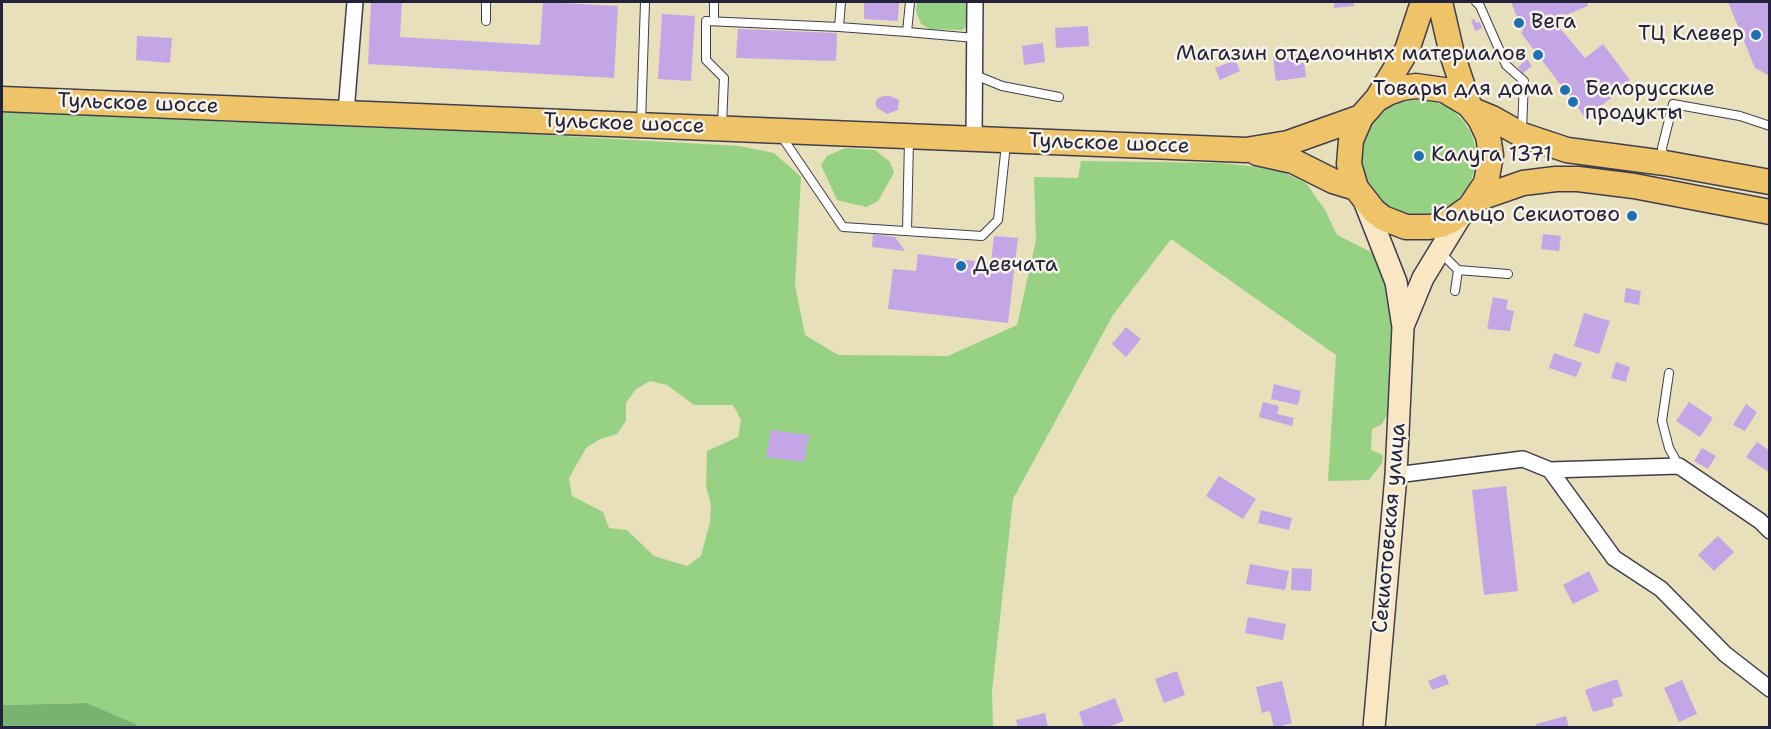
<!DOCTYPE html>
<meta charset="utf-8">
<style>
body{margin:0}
#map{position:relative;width:1771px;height:729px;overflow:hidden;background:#e7e0ba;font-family:"Shantell Sans",sans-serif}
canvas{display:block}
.frame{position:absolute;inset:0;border:3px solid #22223b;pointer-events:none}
</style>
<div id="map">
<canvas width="1771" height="729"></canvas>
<div class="frame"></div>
</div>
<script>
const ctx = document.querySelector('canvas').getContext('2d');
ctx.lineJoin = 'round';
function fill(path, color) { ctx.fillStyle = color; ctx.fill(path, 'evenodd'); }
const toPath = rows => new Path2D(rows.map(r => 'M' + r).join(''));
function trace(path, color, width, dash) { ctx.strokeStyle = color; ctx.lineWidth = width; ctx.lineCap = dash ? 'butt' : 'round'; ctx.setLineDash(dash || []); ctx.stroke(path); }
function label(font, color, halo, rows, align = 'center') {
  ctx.font = font + ' "Shantell Sans",sans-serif'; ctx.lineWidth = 5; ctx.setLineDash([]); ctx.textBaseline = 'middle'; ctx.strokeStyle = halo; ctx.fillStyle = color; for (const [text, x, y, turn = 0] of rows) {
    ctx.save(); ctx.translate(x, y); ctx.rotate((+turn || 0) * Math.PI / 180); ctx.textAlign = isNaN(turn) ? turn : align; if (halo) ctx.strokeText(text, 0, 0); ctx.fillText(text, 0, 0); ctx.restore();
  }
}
const green = toPath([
 [917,2,968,2,969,25,962,30,930,29,921,24,916,11],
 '1362 157a57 57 0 1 1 114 0a57 57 0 1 1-114 0Z',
 [2,112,528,134,739,146,774,153,801,177,795,285,805,335,838,355,948,356,1017,325,1036,240,1034,177,1078,178,1081,161,1221,163,1276,169,1306,183,1325,210,1337,235,1371,252,1386,276,1398,352,1390,410,1382,424,1372,429,1371,450,1383,455,1382,463,1369,480,1328,481,1336,355,1171,239,1113,315,1013,499,992,691,993,727,138,728,136,724,87,703,2,705],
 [650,381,667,385,694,405,733,405,741,420,738,437,707,451,706,486,711,505,710,522,701,556,687,566,654,556,627,530,609,528,603,512,572,496,569,478,586,448,600,439,617,434,626,421,626,403,636,389],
 [845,148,875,150,890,162,894,173,878,201,866,207,837,200,821,165,827,156]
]);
const forest = toPath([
 [87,703,136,724,138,727,2,727,2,705]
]);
const building = toPath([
 [371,2,402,2,400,37,540,45,543,2,618,6,614,78,368,64],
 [864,2,899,2,898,21,864,19],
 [1334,2,1353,2,1354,6,1334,8],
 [1511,2,1587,2,1588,6,1553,20,1585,58,1603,44,1630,80,1612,93,1614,96,1585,117,1521,33,1523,32],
 [1728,2,1770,2,1770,76,1755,68],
 [662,14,695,16,691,81,658,79],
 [1475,19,1476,23,1480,22,1482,28,1475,31,1471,20],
 [1088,26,1089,46,1056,48,1055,28],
 [738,29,837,33,836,61,736,58],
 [137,36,172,38,170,63,136,60],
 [1043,43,1045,62,1024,65,1022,46],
 [1303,54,1306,77,1276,81,1273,57],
 [1527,59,1532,66,1523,73,1518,67],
 [1235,60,1240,71,1220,80,1215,68],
 [884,96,890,96,899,100,898,110,887,114,877,108,875,103,878,98],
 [1627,211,1638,214,1636,220,1626,218],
 [873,234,895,237,905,251,872,247],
 [1543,234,1561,236,1559,251,1541,249],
 [994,236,1018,238,1008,323,888,309,893,269,916,271,918,254,991,263],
 [1626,288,1641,291,1639,305,1624,302],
 [1493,297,1508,300,1506,309,1514,311,1510,331,1487,329],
 [1584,313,1610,321,1599,354,1574,346],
 [1126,327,1141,339,1126,357,1112,344],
 [1554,353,1582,363,1576,377,1549,368],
 [1616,362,1630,367,1626,382,1611,378],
 [1274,384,1301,391,1298,405,1271,399],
 [1263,402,1279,406,1277,414,1294,418,1292,426,1259,417],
 [1689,402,1713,418,1700,437,1676,421],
 [1746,404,1757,412,1745,431,1733,425],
 [771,430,809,435,804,462,766,457],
 [1757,442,1770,451,1770,473,1746,457],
 [1702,448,1716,456,1708,469,1694,461],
 [1219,476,1256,499,1243,519,1206,496],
 [1506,486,1518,591,1484,595,1472,490],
 [1261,510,1292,518,1289,530,1258,523],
 [1718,536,1734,552,1714,571,1698,555],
 [1250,564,1289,571,1285,590,1246,584],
 [1292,568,1312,569,1311,591,1291,590],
 [1589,571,1599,591,1573,604,1563,585],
 [1248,617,1286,624,1283,640,1245,633],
 [1177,671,1185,695,1164,703,1155,679],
 [1445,674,1449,684,1432,690,1428,681],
 [1617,679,1623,696,1612,699,1614,706,1593,712,1585,690],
 [1682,680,1697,714,1679,722,1664,688],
 [1282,681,1292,723,1274,728,1270,711,1262,713,1256,687],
 [1115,698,1124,721,1105,728,1084,728,1079,712],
 [1045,713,1048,728,1018,728,1016,720],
 [1566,716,1569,728,1537,728,1536,724]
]);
const service = toPath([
 [486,2,486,21],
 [841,2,839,27,907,32],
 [910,2,907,32,975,38],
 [1476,2,1480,6,1506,65,1524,81,1522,130],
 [714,21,714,2],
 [975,75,1002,86,1059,97],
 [641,123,645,2],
 [722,125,724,78,706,60,706,21,839,27],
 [782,137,843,227,982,236,998,220,1006,144],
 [1664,161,1662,148,1673,104,1740,116,1770,126],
 [907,231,909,140],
 [1441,253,1458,270,1508,274],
 [1455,291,1458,270],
 [1669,373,1662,421,1669,448,1679,466]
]);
const minor = toPath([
 [346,112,355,2],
 [974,139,975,2],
 [1550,470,1679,466,1760,521,1770,531],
 [1396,475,1523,459,1550,470,1614,558,1661,589,1725,654,1770,689]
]);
const secondary = toPath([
 [1365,203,1396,282,1403,327,1396,475,1374,728],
 [1404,324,1423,278,1462,214]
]);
const primary = toPath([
 [1440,2,1452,54,1469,105,1480,119,1488,136,1491,155,1486,183,1470,207,1452,220,1441,225,1429,227,1406,227,1383,218,1374,211,1356,188,1349,164,1351,140,1361,117,1376,100,1388,93,1402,88,1416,86,1444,90,1469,105],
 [2,99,1246,150,1288,143,1361,117],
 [1377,99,1407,50,1423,2],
 [1475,111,1492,118,1522,135,1567,150,1665,163,1770,182],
 [1257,153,1293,161,1333,181,1356,188],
 [1477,199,1523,183,1556,179,1578,179,1634,186,1770,212]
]);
const markers = [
 [1519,23,6,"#1f6fb2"],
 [1756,35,6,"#1f6fb2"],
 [1538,55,6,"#1f6fb2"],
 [1565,90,6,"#1f6fb2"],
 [1573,102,6,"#1f6fb2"],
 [1419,156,6,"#1f6fb2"],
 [1632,216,6,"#1f6fb2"],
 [961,266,6,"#1f6fb2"]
];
const poiNames = [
 ["Вега",1531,23],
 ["ТЦ Клевер",1744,35,"right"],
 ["Магазин отделочных материалов",1526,55,"right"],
 ["Товары для дома",1553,90,"right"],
 ["Белорусские",1585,90],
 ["продукты",1585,114],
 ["Калуга 1371",1431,156],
 ["Кольцо Секиотово",1620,216,"right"],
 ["Девчата",973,266]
];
const streetNames = [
 ["Тульское шоссе",138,104,2],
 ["Тульское шоссе",624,124,2],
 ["Тульское шоссе",1109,144,2],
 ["Секиотовская улица",1390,528,-85]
];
fill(green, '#97d184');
fill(forest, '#79b372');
fill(building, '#c4a6e6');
trace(service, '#403e4e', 10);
trace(minor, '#403e4e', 18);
trace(secondary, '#403e4e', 24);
trace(primary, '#403e4e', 27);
trace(service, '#fff', 8);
trace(minor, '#fff', 15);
trace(secondary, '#f9e7c3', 21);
trace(primary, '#efc469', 24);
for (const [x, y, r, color] of markers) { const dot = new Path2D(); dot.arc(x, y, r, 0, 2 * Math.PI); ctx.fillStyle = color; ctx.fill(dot); trace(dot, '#f7f3e8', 2); }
label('21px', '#22223b', '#f7f3e8', poiNames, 'left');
label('21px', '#22223b', '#f7f3e8', streetNames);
</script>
